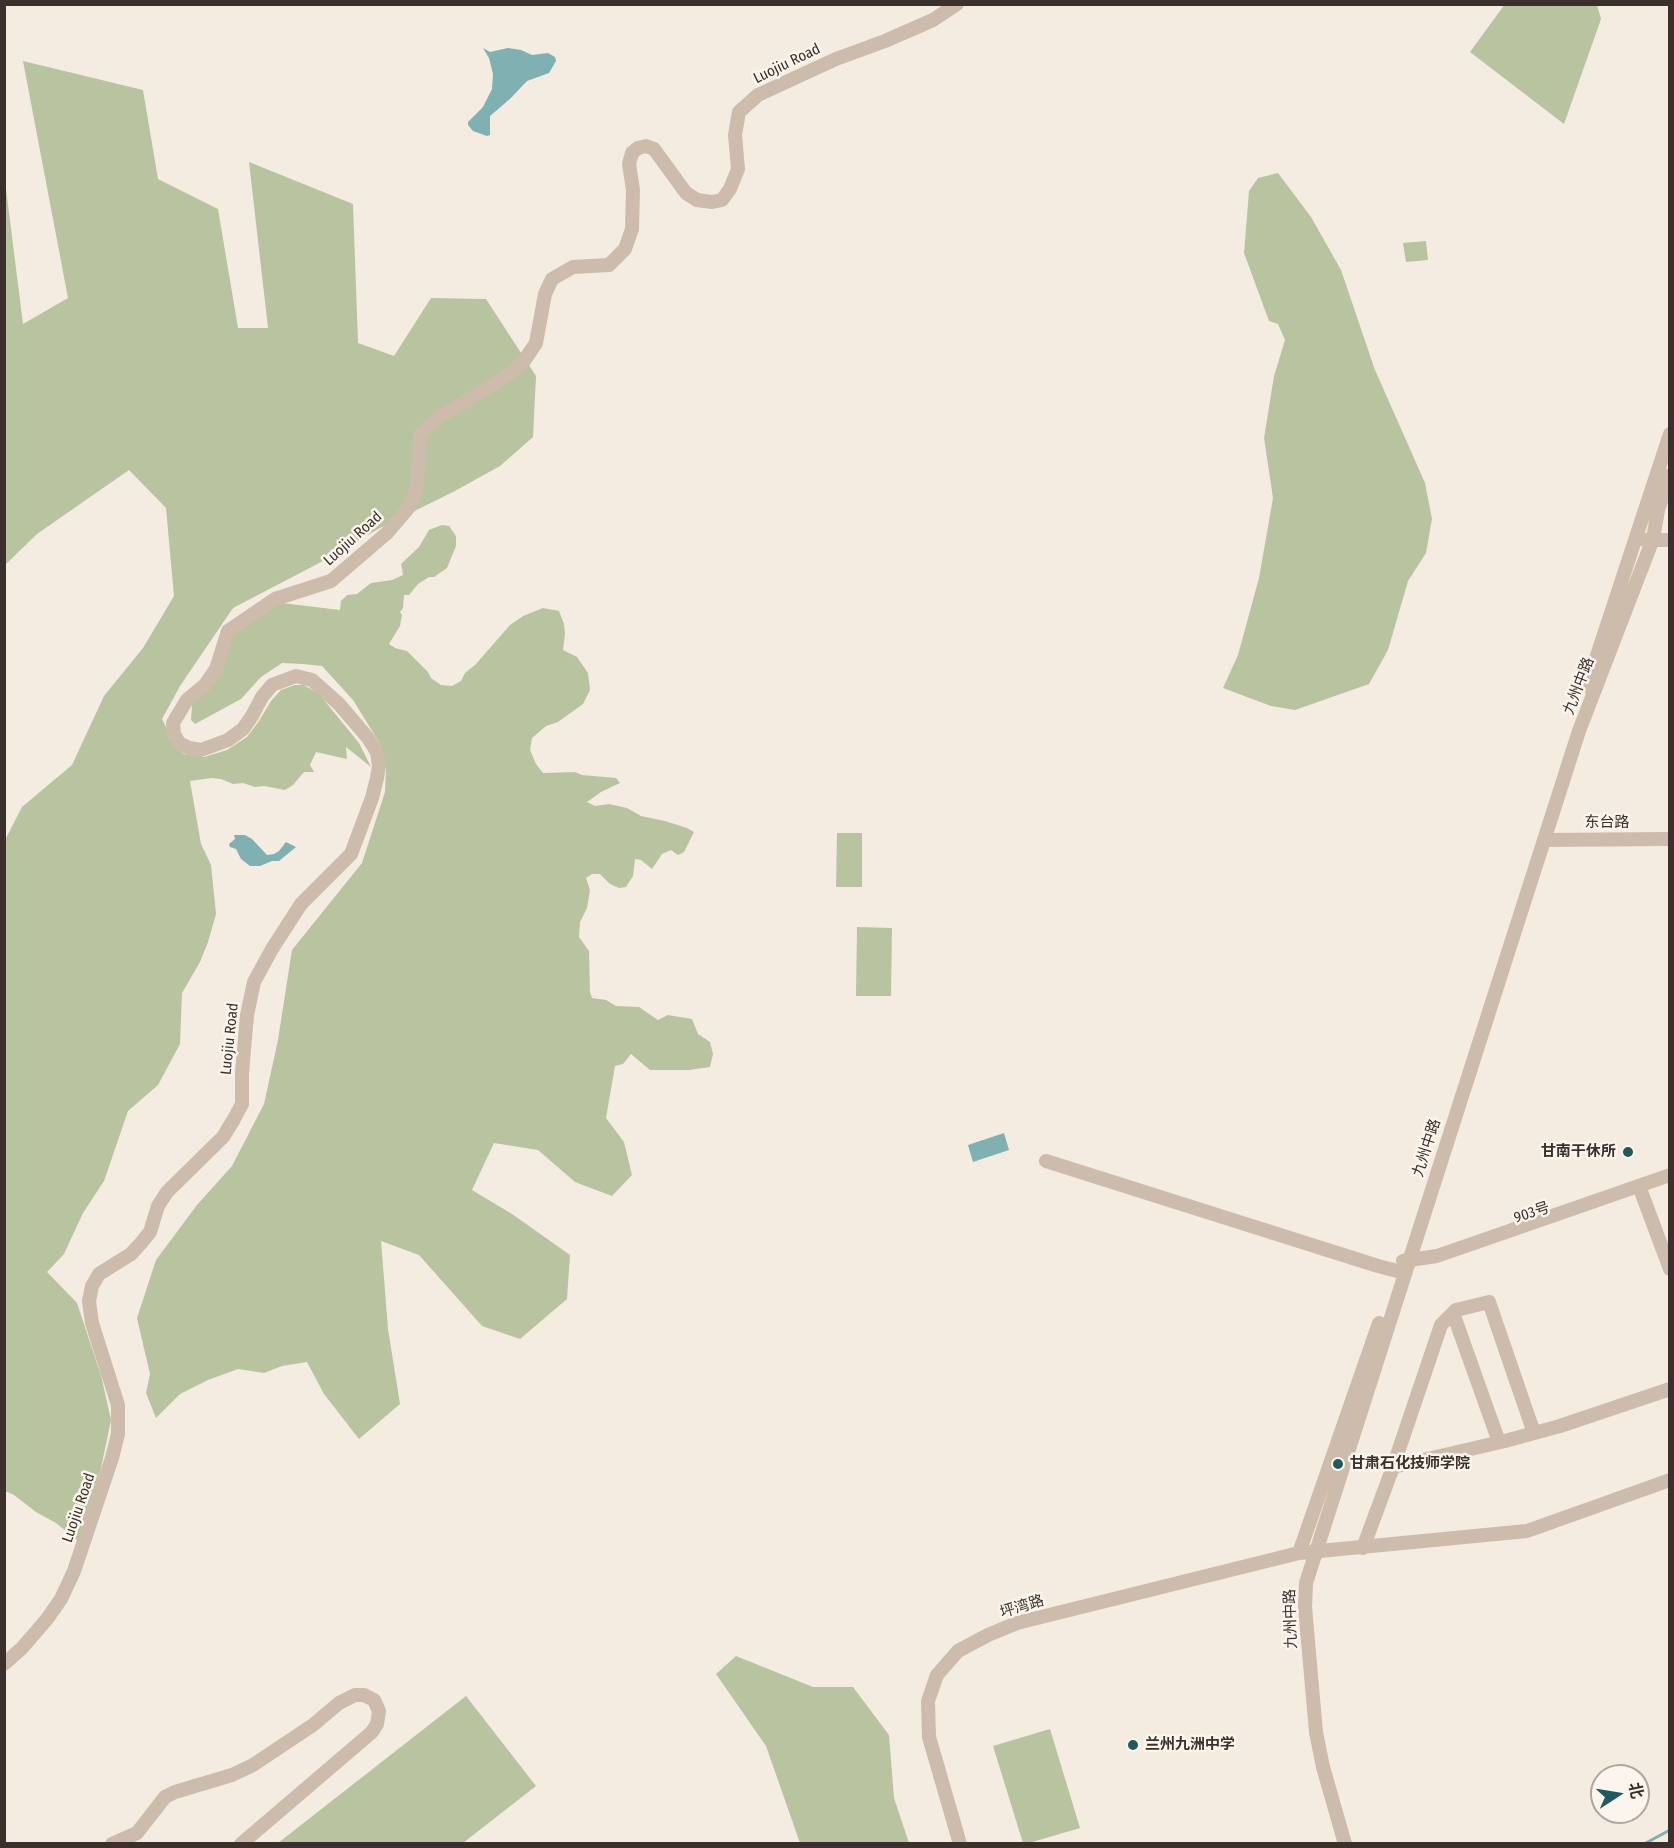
<!DOCTYPE html>
<meta charset="utf-8">
<style>
body{margin:0}
#map{position:relative;width:1674px;height:1848px;overflow:hidden;background:#f4ebe1;font-family:"Fira Sans Condensed","Noto Sans SC",sans-serif}
canvas{display:block}
.frame{position:absolute;inset:0;border:6px solid #3b302b;pointer-events:none}
.north{position:absolute;left:1590px;top:1764px;width:60px;height:60px;box-sizing:border-box;background:#fbf5ee;border:2px solid #aea6a0;border-radius:50%;rotate:78deg;font-size:16px;font-weight:700;line-height:24px;text-align:center;color:#3b302b}
.north::after{content:'';display:block;margin:auto;width:21px;height:27px;background:#1f5a5e;clip-path:polygon(50% 0,100% 100%,50% 72%,0 100%)}
</style>
<div id="map">
<canvas width="1674" height="1848"></canvas>
<div class="frame"></div>
<div class="north">北</div>
</div>
<script>
const ctx = document.querySelector('canvas').getContext('2d');
ctx.lineJoin = 'round';
function fill(path, color) { ctx.fillStyle = color; ctx.fill(path, 'evenodd'); }
const toPath = rows => new Path2D(rows.map(r => 'M' + r).join(''));
function trace(path, color, width, dash) { ctx.strokeStyle = color; ctx.lineWidth = width; ctx.lineCap = dash ? 'butt' : 'round'; ctx.setLineDash(dash || []); ctx.stroke(path); }
function label(font, color, halo, rows, align = 'center') {
  ctx.font = font + ' "Fira Sans Condensed","Noto Sans SC",sans-serif'; ctx.lineWidth = 5; ctx.setLineDash([]); ctx.textBaseline = 'middle'; ctx.strokeStyle = halo; ctx.fillStyle = color; for (const [text, x, y, turn = 0] of rows) {
    ctx.save(); ctx.translate(x, y); ctx.rotate((+turn || 0) * Math.PI / 180); ctx.textAlign = isNaN(turn) ? turn : align; if (halo) ctx.strokeText(text, 0, 0); ctx.fillText(text, 0, 0); ctx.restore();
  }
}
const green = toPath([
 [1505,4,1597,5,1601,19,1564,124,1470,52],
 [23,61,143,90,158,179,218,209,238,328,268,328,249,162,353,204,358,343,394,356,431,298,486,299,536,376,533,437,500,466,453,492,380,528,323,561,233,608,180,686,162,719,177,749,184,754,204,757,227,750,247,737,259,721,271,701,281,690,295,685,304,685,319,694,337,716,359,743,371,767,346,747,347,759,316,752,310,765,314,772,304,772,293,785,285,790,264,786,255,787,243,783,233,784,221,779,211,778,190,781,201,844,211,865,216,914,208,942,200,962,182,993,180,1044,158,1085,128,1111,104,1181,83,1213,64,1254,47,1272,77,1303,101,1375,111,1420,101,1468,78,1541,56,1523,36,1512,14,1495,5,1491,5,840,22,807,72,765,104,696,143,648,174,596,166,508,129,470,37,534,5,565,4,173,23,324,68,298],
 [1278,173,1311,217,1341,270,1375,370,1425,483,1432,519,1426,553,1408,581,1388,650,1369,684,1295,710,1271,706,1223,688,1238,655,1259,578,1273,498,1264,438,1274,376,1285,340,1278,324,1269,321,1244,253,1249,191,1258,178],
 [1426,241,1428,260,1406,262,1403,243],
 [442,525,449,526,456,536,456,546,447,568,434,577,429,577,418,584,409,595,404,595,403,608,400,612,402,615,400,626,389,644,395,648,407,651,428,672,431,678,441,685,452,686,461,681,465,673,476,664,510,625,523,616,543,608,559,611,564,624,565,634,563,650,577,657,588,673,590,690,583,704,558,722,546,726,532,738,530,750,536,764,543,773,575,772,582,775,616,778,620,783,601,792,587,802,595,806,609,804,627,808,641,816,665,821,687,828,694,832,684,852,678,855,671,850,662,854,652,869,641,860,635,859,633,876,626,887,619,888,610,884,600,874,592,874,586,878,590,890,587,908,580,922,579,937,589,951,590,992,592,998,606,1000,616,1006,639,1007,658,1020,668,1015,692,1019,698,1034,710,1042,713,1054,710,1067,689,1070,650,1070,631,1054,623,1064,615,1066,606,1118,624,1142,632,1175,612,1196,575,1182,538,1150,494,1143,472,1190,512,1214,570,1255,567,1299,520,1339,482,1326,419,1255,381,1241,388,1329,400,1404,359,1439,324,1394,307,1362,282,1366,264,1373,238,1369,208,1380,180,1394,156,1418,146,1393,150,1374,137,1318,156,1260,197,1205,232,1166,264,1104,278,1040,292,950,362,863,385,792,386,767,379,742,353,700,322,666,303,664,282,663,261,677,241,699,195,724,191,720,192,705,208,686,230,633,276,604,282,603,340,610,341,601,347,595,357,594,371,583,392,580,403,575,401,564,419,547,429,530],
 [837,833,862,833,862,887,836,887],
 [857,927,892,928,891,996,856,996],
 [736,1656,813,1687,853,1687,889,1735,894,1798,909,1843,800,1843,766,1746,716,1674],
 [466,1696,536,1786,463,1843,278,1843],
 [1050,1729,1080,1828,1029,1843,1023,1843,993,1746]
]);
const water = toPath([
 [483,48,490,52,508,48,521,50,532,55,548,53,555,57,556,61,549,73,527,81,511,98,490,116,490,135,487,136,473,131,468,125,468,122,483,107,492,89,493,74,489,58],
 [234,835,245,835,252,839,267,855,274,854,279,851,286,842,296,847,279,861,272,861,260,866,250,866,241,859,236,849,230,847,229,844,235,839],
 [1004,1133,1009,1150,973,1162,968,1145]
]);
const stream = toPath([
 [1644,1844,1670,1830]
]);
const minor = toPath([
 [1645,540,1670,540],
 [1587,686,1670,434],
 [1544,840,1670,839],
 [1046,1161,1378,1266,1405,1273],
 [1642,1194,1670,1269],
 [1403,1261,1437,1256,1670,1175],
 [1453,1313,1499,1442],
 [1393,1467,1441,1325,1456,1310,1489,1302,1534,1433],
 [1363,1548,1393,1467,1505,1441,1560,1426,1670,1389],
 [1299,1553,1379,1323],
 [4,1664,22,1648,47,1619,61,1599,74,1571,112,1458,118,1434,118,1405,92,1323,89,1301,92,1286,99,1274,131,1254,141,1243,150,1232,158,1206,167,1192,223,1137,234,1119,242,1104,242,1073,247,1015,254,982,272,949,301,904,351,854,372,798,377,778,379,766,377,752,368,738,339,704,312,680,296,676,272,685,262,697,252,716,243,729,228,740,201,750,189,748,179,743,174,734,173,723,179,713,187,700,205,685,216,669,228,631,275,599,331,581,387,533,410,506,417,487,420,434,435,420,505,377,522,364,536,343,545,294,552,279,573,267,609,265,625,249,632,229,633,190,629,164,632,153,638,148,646,146,654,149,686,193,697,200,712,202,722,200,730,189,738,169,735,135,739,112,758,95,836,59,885,41,933,20,957,4],
 [112,1844,137,1833,165,1797,175,1792,232,1775,253,1765,313,1725,339,1703,355,1695,364,1695,374,1700,379,1711,377,1724,372,1732,241,1844],
 [960,1844,929,1737,928,1701,937,1675,958,1651,988,1635,1017,1623,1299,1553,1527,1531,1670,1480],
 [1345,1844,1323,1767,1316,1732,1305,1607,1306,1583,1579,731,1653,539,1658,510,1670,475]
]);
const markers = [
 [1628,1152,6,"#1f5a5e"],
 [1338,1464,6,"#1f5a5e"],
 [1133,1745,6,"#1f5a5e"]
];
const streetNames = [
 ["Luojiu Road",787,64,-26],
 ["Luojiu Road",353,539,-42],
 ["九州中路",1579,686,-69],
 ["东台路",1607,823],
 ["Luojiu Road",230,1039,-84],
 ["九州中路",1427,1148,-72],
 ["903号",1532,1213,-18],
 ["Luojiu Road",79,1508,-71],
 ["坪湾路",1022,1607,-17],
 ["九州中路",1291,1619,-92]
];
const poiNames = [
 ["甘南干休所",1616,1152,"right"],
 ["甘肃石化技师学院",1350,1464],
 ["兰州九洲中学",1145,1745]
];
fill(green, '#b8c4a0');
fill(water, '#7fb0b2');
trace(stream, '#7fb0b2', 3);
trace(minor, '#cdbbac', 14);
for (const [x, y, r, color] of markers) { const dot = new Path2D(); dot.arc(x, y, r, 0, 2 * Math.PI); ctx.fillStyle = color; ctx.fill(dot); trace(dot, '#fbf5ee', 2); }
label('15px', '#3b302b', '#fbf5ee', streetNames);
label('bold 15px', '#3b302b', '#fbf5ee', poiNames, 'left');
</script>
